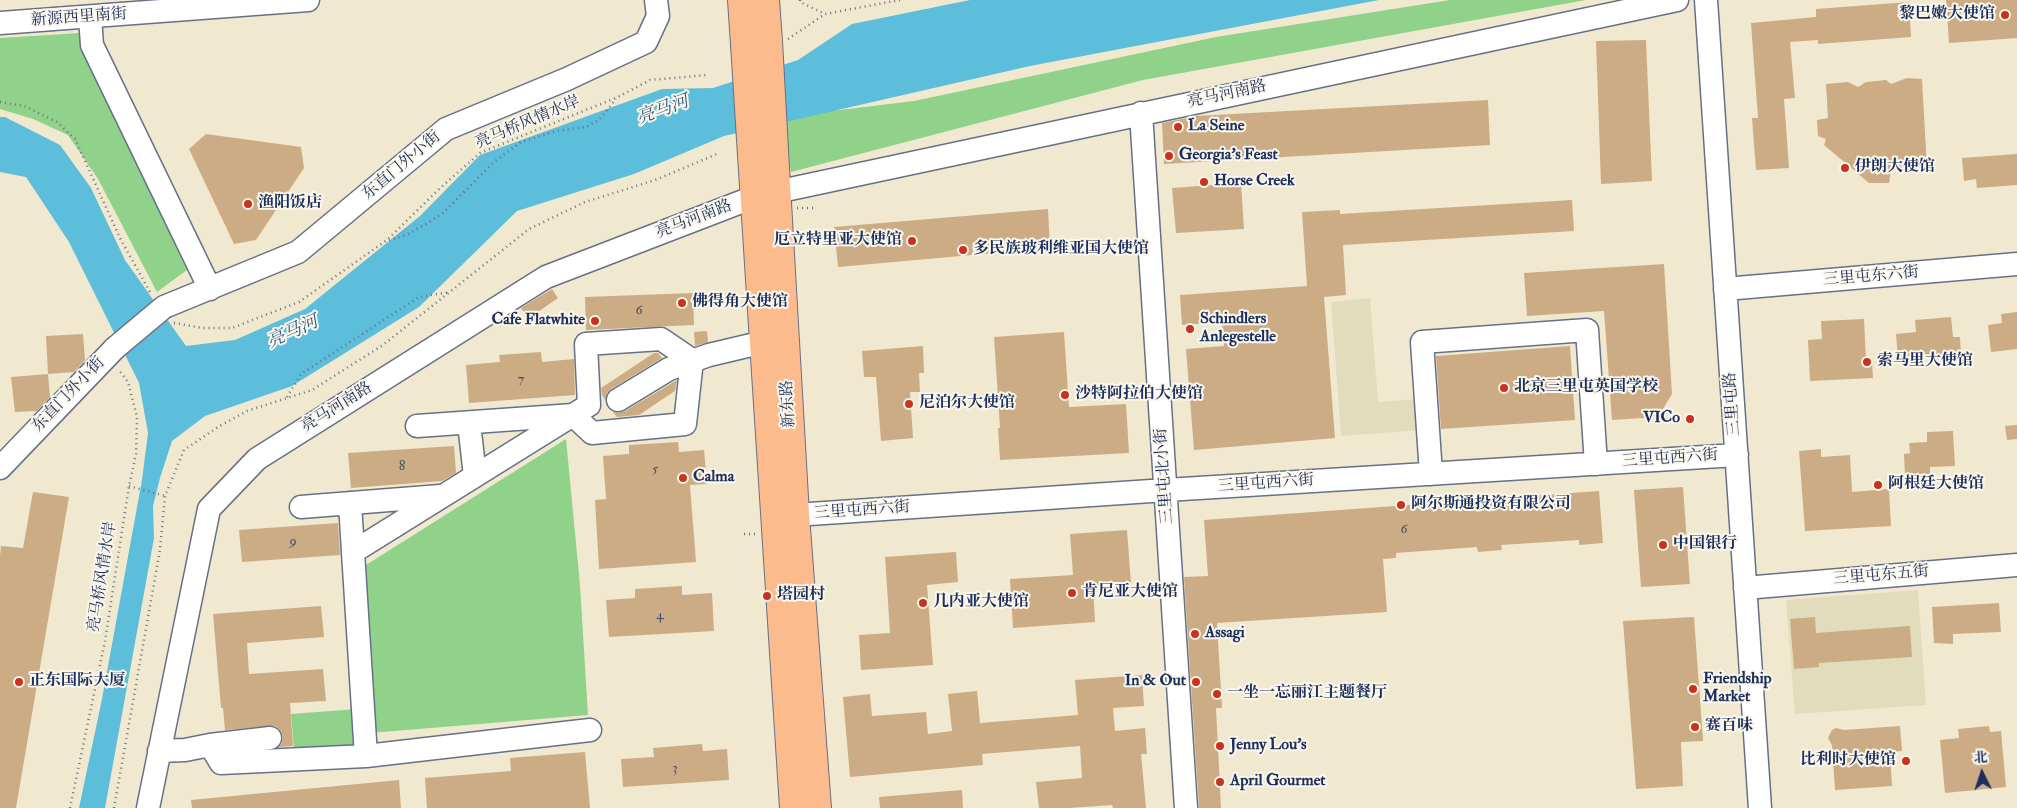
<!DOCTYPE html>
<meta charset="utf-8">
<style>
body{margin:0}
#map{position:relative;width:2017px;height:808px;overflow:hidden;background:#f1e9cf;font-family:"IM FELL Double Pica","Noto Serif SC",serif}
canvas{display:block}
.north{position:absolute;left:1957px;top:748px;width:50px;height:50px;-webkit-text-stroke:4px #fbf7ec;paint-order:stroke;rotate:356deg;font-size:14px;font-weight:700;line-height:20px;text-align:center;color:#1b2f5e}
.north::after{content:'';display:block;margin:auto;width:18px;height:22px;background:#1b2f5e;clip-path:polygon(50% 0,100% 100%,50% 72%,0 100%)}
</style>
<div id="map">
<canvas width="2017" height="808"></canvas>
<div class="north">北</div>
</div>
<script>
const ctx = document.querySelector('canvas').getContext('2d');
ctx.lineJoin = 'round';
function fill(path, color) { ctx.fillStyle = color; ctx.fill(path, 'evenodd'); }
const toPath = rows => new Path2D(rows.map(r => 'M' + r).join(''));
function trace(path, color, width, dash) { ctx.strokeStyle = color; ctx.lineWidth = width; ctx.lineCap = dash ? 'butt' : 'round'; ctx.setLineDash(dash || []); ctx.stroke(path); }
function label(font, color, halo, rows, align = 'center') {
  ctx.font = font + ' "IM FELL Double Pica","Noto Serif SC",serif'; ctx.lineWidth = 4; ctx.setLineDash([]); ctx.textBaseline = 'middle'; ctx.strokeStyle = halo; ctx.fillStyle = color; for (const [text, x, y, turn = 0] of rows) {
    ctx.save(); ctx.translate(x, y); ctx.rotate((+turn || 0) * Math.PI / 180); ctx.textAlign = isNaN(turn) ? turn : align; if (halo) ctx.strokeText(text, 0, 0); ctx.fillText(text, 0, 0); ctx.restore();
  }
}
const built = toPath([
 [1370,298,1378,402,1418,399,1421,430,1341,436,1331,302],
 [1918,590,1926,705,1795,714,1786,600]
]);
const green = toPath([
 [1450,0,1586,0,1143,80,791,172,782,117,914,101,1216,37],
 [80,33,112,110,187,270,157,292,98,179,68,135,33,119,0,109,0,38],
 [566,439,580,585,588,715,370,733,358,570],
 [357,709,360,746,294,750,291,714]
]);
const water = toPath([
 [970,0,1379,0,1030,66,724,136,634,174,517,211,419,307,292,386,205,416,172,441,160,478,153,506,154,538,105,808,79,808,102,699,142,480,148,433,139,383,69,242,26,177,0,172,0,117,5,117,60,145,91,188,125,260,186,346,235,340,305,309,420,216,480,155,662,89,713,88,798,60,852,24]
]);
const building = toPath([
 [1946,0,2017,0,2017,38,1949,43],
 [1909,2,1911,37,1818,44,1818,40,1790,42,1795,98,1784,99,1789,168,1756,170,1752,118,1758,118,1751,23,1816,17,1816,9],
 [1646,40,1652,181,1601,184,1596,41],
 [1907,78,1922,79,1927,168,1891,170,1889,183,1869,183,1824,145,1826,139,1818,136,1817,120,1828,118,1826,84,1848,82,1858,87,1866,82,1886,80,1891,84],
 [1488,100,1490,145,1164,164,1162,123,1196,116],
 [206,134,301,147,304,168,256,240,234,244,189,149],
 [2017,154,2017,185,1977,188,1976,179,1964,181,1962,158],
 [1241,183,1244,229,1176,233,1172,188],
 [1572,200,1574,231,1343,245,1346,295,1324,297,1335,438,1194,450,1186,349,1224,346,1222,322,1182,325,1180,295,1307,286,1302,212,1340,210,1340,214],
 [1048,209,1050,248,838,267,834,227],
 [1664,264,1672,394,1658,417,1612,420,1604,311,1527,316,1524,273],
 [552,289,558,298,528,319,521,308],
 [693,293,694,325,586,330,585,297],
 [2017,312,2017,349,1991,352,1988,325,2002,323,2001,314],
 [1951,317,1953,337,1960,337,1961,355,1898,359,1896,334,1916,332,1915,320],
 [1864,319,1866,361,1872,361,1873,378,1810,381,1808,340,1822,339,1821,321],
 [707,331,708,342,695,346,694,332],
 [1064,332,1069,407,1126,404,1129,453,1000,460,998,428,1000,428,994,337],
 [83,334,85,360,74,372,48,374,46,336],
 [923,346,924,373,919,373,920,392,910,392,913,438,881,441,876,377,864,377,862,351],
 [1570,346,1575,420,1441,429,1436,356],
 [541,352,542,362,574,359,575,395,469,403,466,365,500,362,499,355],
 [654,353,658,353,662,358,611,389,607,393,605,400,602,395,601,388],
 [48,374,50,397,37,411,15,412,11,377],
 [677,380,675,391,639,415,617,417,613,412,619,413,625,411],
 [2017,425,2017,439,2007,440,2005,426],
 [1953,431,1955,466,1930,467,1930,474,1905,475,1904,454,1910,453,1909,443,1927,442,1927,432],
 [678,442,679,452,704,450,707,484,690,485,696,562,599,569,595,500,606,499,603,456,629,454,629,445],
 [454,446,456,473,442,481,351,488,348,453],
 [1821,449,1821,457,1850,455,1852,492,1889,489,1891,526,1805,531,1799,451],
 [1683,487,1690,584,1641,587,1634,490],
 [1599,491,1603,543,1579,545,1579,540,1501,545,1502,550,1478,552,1477,547,1396,553,1396,558,1383,559,1387,612,1217,623,1222,708,1216,708,1221,808,1199,808,1184,577,1208,576,1204,520],
 [33,492,69,497,16,808,0,808,0,556,1,546,23,548],
 [338,523,340,555,242,562,239,530],
 [1127,530,1131,584,1093,587,1095,622,1013,628,1010,579,1073,575,1070,534],
 [956,552,958,582,927,585,933,665,861,670,859,635,890,633,885,557],
 [682,586,682,595,712,593,714,631,609,637,606,600,635,598,635,589],
 [1999,603,2001,632,1953,634,1953,644,1934,643,1932,607],
 [321,606,324,637,247,643,249,674,323,669,326,701,290,703,293,746,279,747,282,743,283,736,280,730,275,726,225,730,223,708,221,708,213,614],
 [1694,617,1703,741,1681,742,1683,786,1636,789,1623,621],
 [1815,617,1816,633,1910,626,1912,657,1819,663,1819,667,1794,669,1790,619],
 [1142,675,1144,706,1113,708,1115,731,1145,728,1147,754,1141,754,1146,808,1113,808,1112,805,1069,808,1039,808,1036,782,1082,778,1080,746,982,754,983,765,850,777,843,697,870,694,872,716,926,712,928,734,952,731,948,694,977,691,980,723,1078,715,1075,680],
 [1900,726,1902,751,1890,752,1892,786,1835,790,1832,745,1828,738,1832,730,1836,728,1844,730],
 [1989,726,1990,732,2001,731,2006,787,1945,793,1940,740,1959,738,1958,729],
 [702,744,703,751,727,749,729,780,623,787,621,759,654,757,653,748],
 [585,752,590,808,427,808,425,778,511,771,510,758],
 [399,780,401,808,192,808,191,800],
 [962,790,963,808,880,808,879,797]
]);
const path = toPath([
 [800,0,800,2,825,14],
 [788,39,825,14,900,0],
 [0,102,24,106,57,122,75,139,120,238,151,294],
 [797,208,813,208],
 [389,240,406,235,426,224,443,213,494,162,521,142,556,131,586,127,599,120,616,99],
 [174,323,203,328,232,328,299,302,387,240,438,190,480,153,618,97,650,80,708,75],
 [287,397,301,374,419,297,450,292],
 [129,486,165,496],
 [744,534,756,534],
 [70,808,105,641,129,486,136,454,137,417,128,382,119,370],
 [114,808,160,550,165,496,184,450,218,427,247,411,312,390,383,345,529,229,585,202,655,180,717,154]
]);
const minor = toPath([
 [1706,0,1760,808],
 [90,17,92,45,210,289],
 [0,23,308,0],
 [1141,113,1186,808],
 [776,192,1677,0],
 [1725,289,2017,264],
 [164,307,298,252,446,129,567,79,646,42,658,16,656,0],
 [618,400,669,369,709,355,764,342],
 [469,423,475,476],
 [0,468,115,348],
 [1431,474,1422,342,1587,330,1596,464],
 [350,503,353,552],
 [301,507,440,496],
 [795,515,1166,490,1737,455],
 [1745,588,2017,565],
 [210,745,270,738],
 [159,751,185,750,210,745,221,763,366,756,590,730],
 [366,756,353,552,475,476,573,415,589,405,586,344,661,339,692,360,685,424,592,433,573,415,417,426],
 [148,808,209,509,257,459,546,277,754,197]
]);
const major = toPath([
 [742,0,745,44],
 [765,0,768,41],
 [774,150,795,515,817,808],
 [752,155,794,808]
]);
const minorBridge = toPath([
 [115,348,164,307]
]);
const majorBridge = toPath([
 [768,41,774,150],
 [745,44,752,155]
]);
const markers = [
 [2005,15,5,"#c8321e"],
 [1178,127,5,"#c8321e"],
 [1169,156,5,"#c8321e"],
 [1845,168,5,"#c8321e"],
 [1204,182,5,"#c8321e"],
 [248,204,5,"#c8321e"],
 [912,241,5,"#c8321e"],
 [963,250,5,"#c8321e"],
 [682,303,5,"#c8321e"],
 [595,321,5,"#c8321e"],
 [1190,329,5,"#c8321e"],
 [1867,362,5,"#c8321e"],
 [1504,388,5,"#c8321e"],
 [1065,395,5,"#c8321e"],
 [909,404,5,"#c8321e"],
 [1690,419,5,"#c8321e"],
 [683,478,5,"#c8321e"],
 [1878,485,5,"#c8321e"],
 [1401,505,5,"#c8321e"],
 [1663,545,5,"#c8321e"],
 [1072,593,5,"#c8321e"],
 [767,596,5,"#c8321e"],
 [923,603,5,"#c8321e"],
 [1195,634,5,"#c8321e"],
 [19,682,5,"#c8321e"],
 [1196,682,5,"#c8321e"],
 [1693,689,5,"#c8321e"],
 [1217,694,5,"#c8321e"],
 [1695,727,5,"#c8321e"],
 [1220,746,5,"#c8321e"],
 [1906,761,5,"#c8321e"],
 [1220,782,5,"#c8321e"]
];
const numberNames = [
 ["6",639,311],
 ["7",521,380],
 ["8",402,467],
 ["5",655,470],
 ["6",1404,530],
 ["9",293,542],
 ["4",660,616],
 ["3",675,769]
];
const poiNames = [
 ["黎巴嫩大使馆",1995,15,"right"],
 ["La Seine",1188,127],
 ["Georgia's Feast",1179,156],
 ["伊朗大使馆",1855,168],
 ["Horse Creek",1214,182],
 ["渔阳饭店",258,204],
 ["厄立特里亚大使馆",902,241,"right"],
 ["多民族玻利维亚国大使馆",973,250],
 ["佛得角大使馆",692,303],
 ["Schindlers",1200,320],
 ["Anlegestelle",1200,338],
 ["Cafe Flatwhite",585,321,"right"],
 ["索马里大使馆",1877,362],
 ["北京三里屯英国学校",1514,388],
 ["沙特阿拉伯大使馆",1075,395],
 ["尼泊尔大使馆",919,404],
 ["VICo",1680,419,"right"],
 ["Calma",693,478],
 ["阿根廷大使馆",1888,485],
 ["阿尔斯通投资有限公司",1411,505],
 ["中国银行",1673,545],
 ["肯尼亚大使馆",1082,593],
 ["塔园村",777,596],
 ["几内亚大使馆",933,603],
 ["Assagi",1205,634],
 ["Friendship",1703,680],
 ["Market",1703,698],
 ["正东国际大厦",29,682],
 ["In & Out",1186,682,"right"],
 ["一坐一忘丽江主题餐厅",1227,694],
 ["赛百味",1705,727],
 ["Jenny Lou's",1230,746],
 ["比利时大使馆",1896,761,"right"],
 ["April Gourmet",1230,782]
];
const streetNames = [
 ["新源西里南街",79,18,-4],
 ["亮马河南路",1227,95,-12],
 ["亮马桥风情水岸",528,123,-23],
 ["东直门外小街",402,166,-40],
 ["亮马河南路",694,220,-21],
 ["三里屯东六街",1871,277,-5],
 ["东直门外小街",69,395,-46],
 ["新东路",789,404,-93],
 ["三里屯路",1733,404,-94],
 ["亮马河南路",337,408,-32],
 ["三里屯西六街",1670,459,-4],
 ["三里屯北小街",1165,476,-94],
 ["三里屯西六街",1266,484,-4],
 ["三里屯西六街",862,511,-4],
 ["三里屯东五街",1881,576,-5],
 ["亮马桥风情水岸",103,577,-81]
];
const waterNames = [
 ["亮马河",663,111,-20],
 ["亮马河",293,333,-24]
];
fill(built, '#e1dcbb');
fill(green, '#90d28a');
fill(water, '#5cbeda');
fill(building, '#ccac84');
trace(minor, '#667086', 25);
trace(major, '#667086', 30);
trace(path, '#667086', 2.5, [1, 4]);
trace(minor, '#fff', 22);
trace(major, '#fbbb8d', 28);
trace(minorBridge, '#667086', 25, []);
trace(majorBridge, '#667086', 30, []);
trace(minorBridge, '#fff', 22);
trace(majorBridge, '#fbbb8d', 28);
for (const [x, y, r, color] of markers) { const dot = new Path2D(); dot.arc(x, y, r, 0, 2 * Math.PI); ctx.fillStyle = color; ctx.fill(dot); trace(dot, '#fbf7ec', 2); }
label('14px', '#474e68', null, numberNames);
label('bold 16px', '#1b2f5e', '#fbf7ec', poiNames, 'left');
label('16px', '#1b2f5e', '#fbf7ec', streetNames);
label('italic 18px', '#2e5a83', '#fbf7ec', waterNames);
</script>
